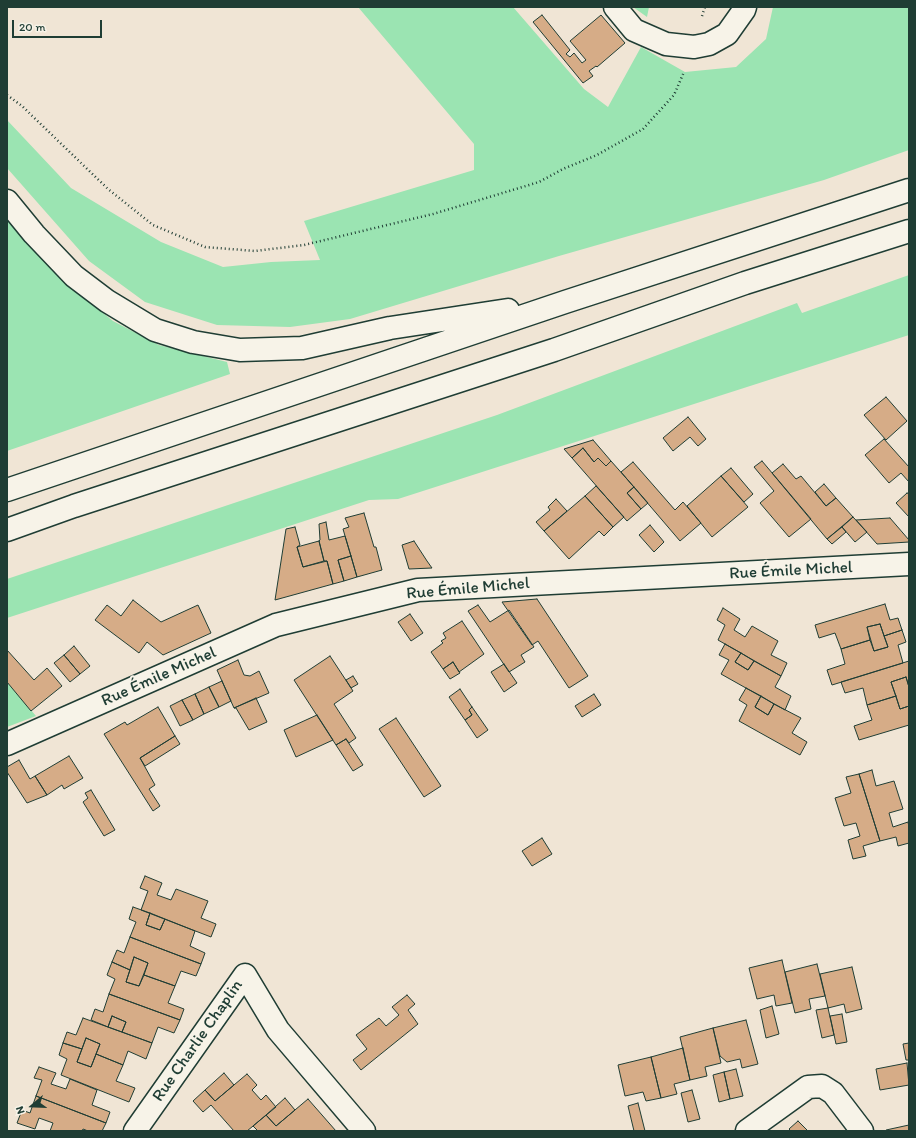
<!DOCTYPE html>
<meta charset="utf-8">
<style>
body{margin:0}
#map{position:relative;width:916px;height:1138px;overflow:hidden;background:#f0e5d5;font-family:Itim,sans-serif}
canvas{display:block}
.frame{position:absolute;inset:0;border:8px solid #1f3d34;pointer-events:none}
.north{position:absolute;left:12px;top:1086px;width:40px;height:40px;-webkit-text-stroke:3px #f7f3e8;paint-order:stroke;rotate:251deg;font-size:11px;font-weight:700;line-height:16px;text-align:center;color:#1f3d34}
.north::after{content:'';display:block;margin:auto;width:14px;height:18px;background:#1f3d34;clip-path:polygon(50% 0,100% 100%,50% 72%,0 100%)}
.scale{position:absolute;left:12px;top:20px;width:90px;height:18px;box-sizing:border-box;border:2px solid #1f3d34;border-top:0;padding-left:5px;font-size:12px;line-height:14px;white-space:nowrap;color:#1f3d34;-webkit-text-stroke:3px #f7f3e8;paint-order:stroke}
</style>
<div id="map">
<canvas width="916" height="1138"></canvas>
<div class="frame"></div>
<div class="north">N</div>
<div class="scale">20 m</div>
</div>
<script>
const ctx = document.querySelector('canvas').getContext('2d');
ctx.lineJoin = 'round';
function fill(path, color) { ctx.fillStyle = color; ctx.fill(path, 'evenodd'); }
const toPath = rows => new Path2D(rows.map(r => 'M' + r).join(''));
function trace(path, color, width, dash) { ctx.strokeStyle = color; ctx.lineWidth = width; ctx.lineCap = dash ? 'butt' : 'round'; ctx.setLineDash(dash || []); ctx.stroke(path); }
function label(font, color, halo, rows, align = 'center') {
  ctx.font = font + ' Itim,sans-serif'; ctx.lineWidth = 4; ctx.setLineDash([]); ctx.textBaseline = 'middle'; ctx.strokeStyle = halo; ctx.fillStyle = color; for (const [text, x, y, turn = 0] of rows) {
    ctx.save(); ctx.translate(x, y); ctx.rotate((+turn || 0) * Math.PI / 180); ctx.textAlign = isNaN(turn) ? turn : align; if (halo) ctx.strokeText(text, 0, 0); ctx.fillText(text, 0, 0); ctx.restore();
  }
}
const green = toPath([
 [358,7,513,7,584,89,608,107,641,47,685,72,736,67,766,39,773,7,909,7,909,150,824,180,559,256,350,319,290,327,217,325,145,302,89,261,7,168,7,120,71,188,161,242,223,267,271,262,320,260,304,221,474,170,474,144],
 [633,7,649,7,647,17],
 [7,220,26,242,70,286,113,321,159,345,227,362,230,374,7,451],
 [909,275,909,335,398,499,369,500,7,618,7,579,497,415,797,303,802,313],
 [7,682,36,716,7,727]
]);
const building = toPath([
 [542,15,570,50,566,54,570,57,574,53,582,63,586,60,570,41,601,15,625,43,597,67,596,66,589,71,593,76,583,83,533,22,542,15],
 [886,397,907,421,886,440,864,415,886,397],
 [688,417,706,439,698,446,690,437,673,451,663,438,688,417],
 [884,439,909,467,909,482,901,473,889,483,865,455,884,439],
 [593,440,611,461,606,466,598,458,594,462,583,448,572,458,564,449,593,440],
 [583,448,594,462,598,458,606,466,611,461,634,487,627,493,641,509,627,521,572,458,583,448],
 [762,461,811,519,789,537,760,503,774,491,754,467,762,461],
 [633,462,675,510,683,502,701,523,680,541,621,472,633,462],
 [783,464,796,479,801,476,826,506,836,498,853,517,827,539,772,473,783,464],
 [731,468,753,494,744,502,721,476,731,468],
 [721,476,748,507,712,537,687,506,721,476],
 [824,484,836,498,826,506,815,492,824,484],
 [596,486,624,517,613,527,585,496,596,486],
 [634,487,648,503,641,509,627,493,634,487],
 [907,493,909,494,909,517,896,503,907,493],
 [585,496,613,527,604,536,599,531,569,559,544,531,585,496],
 [556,499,567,511,544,531,536,522,550,510,548,507,556,499],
 [364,513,374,547,376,547,382,570,357,577,343,529,349,527,345,518,364,513],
 [853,517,867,532,855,542,842,527,853,517],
 [890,518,909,540,909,542,877,544,856,520,890,518],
 [326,522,329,540,345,536,351,556,338,560,344,581,333,584,327,561,324,561,319,541,320,540,319,524,326,522],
 [650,525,664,542,654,552,639,535,650,525],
 [295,527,300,545,297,547,303,567,327,561,333,584,275,600,286,529,295,527],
 [842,527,846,532,832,544,827,539,842,527],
 [319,541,324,561,303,567,297,547,319,541],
 [414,541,427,561,432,568,409,569,402,545,414,541],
 [351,556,357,577,344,581,338,560,351,556],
 [537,599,588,676,569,688,538,641,532,645,502,602,537,599],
 [133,600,161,622,198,605,211,633,163,655,147,642,139,653,95,620,107,605,121,616,133,600],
 [885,604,890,620,898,618,902,630,884,636,880,624,867,627,870,640,841,649,835,633,819,638,815,625,885,604],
 [478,605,490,622,509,610,534,647,521,655,525,662,509,672,468,611,478,605],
 [723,608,740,619,734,630,745,637,752,626,778,641,771,655,787,663,781,676,718,640,725,625,717,620,723,608],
 [410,614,423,633,411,641,398,622,410,614],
 [462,621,484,654,459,672,453,662,443,669,431,652,443,643,441,641,446,638,443,633,462,621],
 [880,624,888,647,874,651,867,627,880,624],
 [902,630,906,642,898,645,903,663,832,685,827,670,845,664,841,649,870,640,874,651,888,647,884,636,902,630],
 [725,644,741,653,735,662,748,670,754,661,781,676,775,687,791,696,785,710,721,674,729,660,719,655,725,644],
 [74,646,90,666,80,674,64,655,74,646],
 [7,650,34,680,47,668,62,686,31,711,7,682,7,650],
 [741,653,754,661,748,670,735,662,741,653],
 [64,655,80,674,70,682,54,663,64,655],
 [330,656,353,691,334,704,356,738,349,743,346,739,336,745,294,680,330,656],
 [238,660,244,675,250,676,259,671,269,693,234,708,217,670,238,660],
 [909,661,909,687,906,677,891,682,896,696,867,705,863,688,845,693,841,682,909,661],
 [453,662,460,673,450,679,443,669,453,662],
 [504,664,517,683,504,692,491,672,504,664],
 [353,676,358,684,351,688,346,680,353,676],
 [906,677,909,687,909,706,900,709,891,682,906,677],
 [222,681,231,701,219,707,209,687,222,681],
 [209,687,219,707,204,714,195,694,209,687],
 [746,688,761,696,755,707,768,715,774,704,801,718,792,733,807,742,800,755,739,721,747,705,739,700,746,688],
 [460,689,472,707,469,710,472,715,465,720,449,697,460,689],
 [195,694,204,714,193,720,182,700,195,694],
 [594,694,601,705,582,717,575,706,594,694],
 [761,696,774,704,768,715,755,707,761,696],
 [896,696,900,709,909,706,909,725,859,740,854,726,872,720,867,705,896,696],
 [256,698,267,722,249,730,236,708,234,708,256,698],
 [182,700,193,720,180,726,170,706,182,700],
 [158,707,175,736,140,758,155,785,149,789,160,806,153,811,104,734,125,722,127,725,158,707],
 [472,707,488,730,477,738,465,720,472,715,469,710,472,707],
 [317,715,333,740,296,757,284,730,317,715],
 [396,718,441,786,424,797,379,729,396,718],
 [175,736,180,744,145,766,140,758,175,736],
 [346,739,363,765,353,771,336,745,346,739],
 [69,756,83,778,64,789,62,785,47,795,35,776,69,756],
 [19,760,30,779,35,776,47,795,27,803,7,772,7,767,19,760],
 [872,770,876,786,894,781,903,809,889,813,893,827,908,822,909,827,909,843,898,846,896,837,880,841,859,774,872,770],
 [859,774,880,841,863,846,866,856,853,859,848,840,860,836,856,823,844,826,835,798,851,793,846,777,859,774],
 [91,790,115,830,104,836,83,802,88,798,85,793,91,790],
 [542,838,552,854,532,866,522,851,542,838],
 [145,876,162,883,157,895,171,900,176,889,208,901,201,918,216,924,211,937,141,910,148,891,140,888,145,876],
 [133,907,150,913,146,925,160,930,165,919,195,931,190,946,205,953,201,964,130,937,136,922,129,919,133,907],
 [150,913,165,919,160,930,146,925,150,913],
 [130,937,201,964,196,976,181,971,175,986,144,975,148,963,134,957,130,970,112,962,117,950,124,953,130,937],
 [134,957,148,963,139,986,126,982,134,957],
 [782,960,792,1003,776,1006,774,995,757,999,749,968,782,960],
 [112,962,130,970,126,982,139,986,144,975,175,986,168,1003,184,1009,180,1020,109,994,115,979,107,975,112,962],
 [817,964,825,996,809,999,811,1009,795,1013,785,972,817,964],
 [852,967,862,1009,846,1013,844,1004,828,1008,820,974,852,967],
 [109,994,180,1020,174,1033,158,1027,152,1043,122,1032,126,1022,112,1016,108,1027,91,1020,95,1009,103,1012,109,994],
 [407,995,415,1004,408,1010,418,1024,361,1070,353,1060,367,1049,356,1035,379,1018,386,1026,399,1015,392,1007,407,995],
 [772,1006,779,1034,766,1038,760,1010,772,1006],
 [828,1008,834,1035,822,1038,816,1010,828,1008],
 [842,1014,847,1042,836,1044,830,1016,842,1014],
 [112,1016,126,1022,122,1032,108,1027,112,1016],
 [83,1018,152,1043,146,1059,128,1051,123,1065,96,1054,100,1044,86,1038,82,1049,63,1043,67,1032,76,1035,83,1018],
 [746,1020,758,1064,742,1068,740,1059,727,1062,720,1056,713,1028,746,1020],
 [713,1028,721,1063,705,1067,707,1076,690,1080,680,1037,713,1028],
 [86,1038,100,1044,91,1067,77,1062,86,1038],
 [63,1043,82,1049,77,1062,91,1067,96,1054,123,1065,116,1081,135,1088,129,1102,61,1075,67,1059,59,1055,63,1043],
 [909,1043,909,1060,906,1060,903,1044,909,1043],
 [683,1048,690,1080,674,1084,677,1094,661,1098,651,1057,683,1048],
 [651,1057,661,1098,646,1101,643,1092,625,1096,618,1065,651,1057],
 [907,1063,909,1085,880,1090,876,1069,907,1063],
 [39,1067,56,1073,51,1084,66,1089,70,1079,97,1090,92,1105,110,1112,106,1123,36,1096,42,1080,34,1078,39,1067],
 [736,1069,743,1096,730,1099,724,1072,736,1069],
 [724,1072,730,1099,719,1102,713,1075,724,1072],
 [224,1073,234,1085,215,1101,205,1090,224,1073],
 [247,1074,257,1085,252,1090,261,1100,266,1095,276,1107,247,1131,234,1131,211,1105,203,1112,193,1101,205,1090,215,1101,247,1074],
 [692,1090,700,1119,688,1122,681,1093,692,1090],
 [36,1096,106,1123,102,1131,88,1131,83,1129,82,1131,50,1131,53,1123,39,1118,35,1129,17,1123,22,1110,30,1113,36,1096],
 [285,1098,295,1110,276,1126,266,1115,285,1098],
 [308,1099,336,1131,258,1131,253,1126,266,1115,276,1126,308,1099],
 [638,1103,645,1131,634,1131,628,1106,638,1103],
 [798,1121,808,1131,791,1131,789,1129,798,1121],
 [909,1125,909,1131,886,1131,886,1130,909,1125]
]);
const path = toPath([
 [702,16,705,7],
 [7,95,22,106,108,189,153,225,205,247,255,251,304,245,433,214,539,182,563,169,597,155,643,129,674,95,684,72]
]);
const street = toPath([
 [615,7,634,30,666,44,694,47,709,44,727,34,744,10,745,7],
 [7,744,276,625,418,590,909,564],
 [135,1131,245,975,278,1030,364,1131],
 [747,1131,808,1087,822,1086,833,1093,862,1131]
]);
const highway = toPath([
 [7,201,34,234,74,276,107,301,155,330,193,342,240,350,302,348,390,328,508,310],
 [7,490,565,302,909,190],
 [7,530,74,506,554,350,745,283,909,231]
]);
const streetNames = [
 ["Rue Émile Michel",791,571,-3],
 ["Rue Émile Michel",468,589,-5],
 ["Rue Émile Michel",159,677,-24],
 ["Rue Charlie Chaplin",198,1041,-55]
];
fill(green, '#9be4b2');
fill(building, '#d6ac87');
trace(building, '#1f3d34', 1);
trace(street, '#1f3d34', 25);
trace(highway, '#1f3d34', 25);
trace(path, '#1f3d34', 2.5, [1, 3]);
trace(street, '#f7f3e8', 22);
trace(highway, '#f7f3e8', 22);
label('17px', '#1f3d34', '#f7f3e8', streetNames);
</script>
